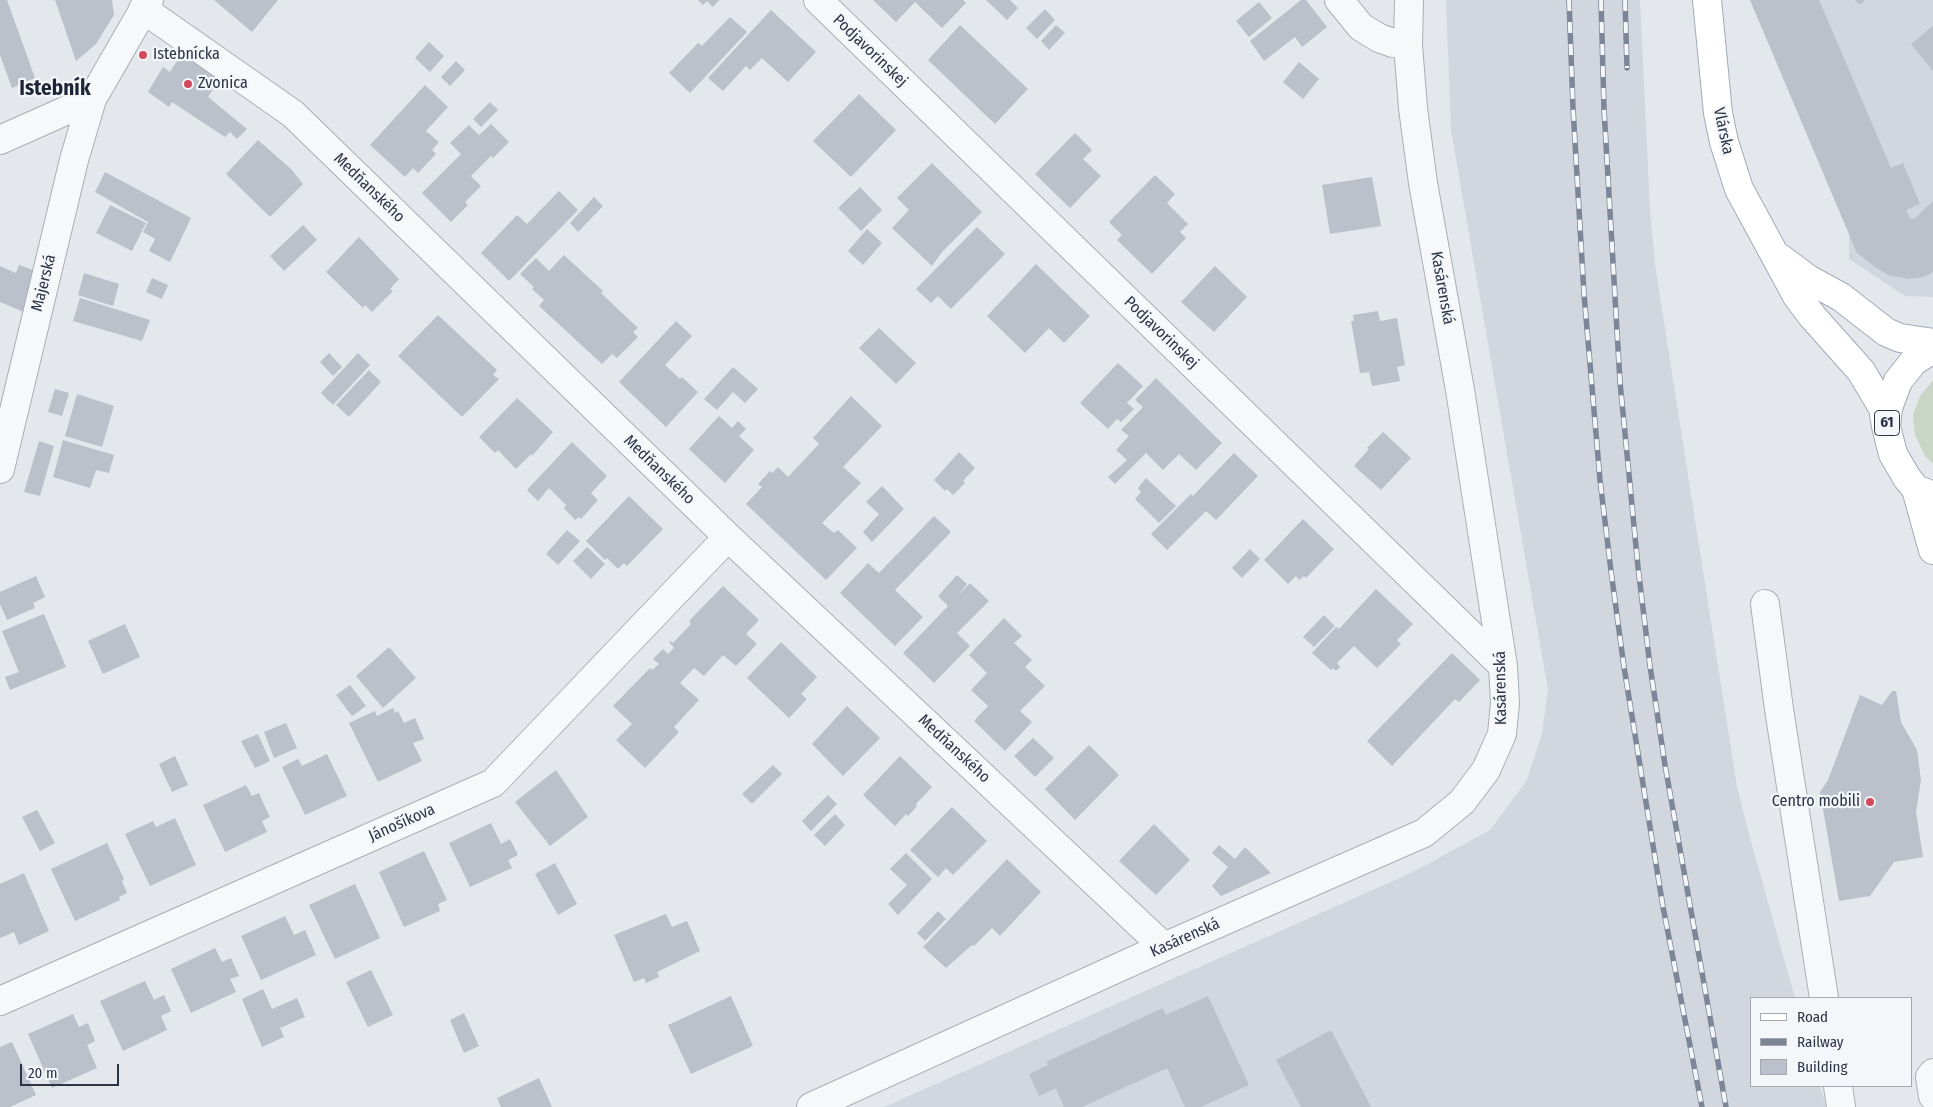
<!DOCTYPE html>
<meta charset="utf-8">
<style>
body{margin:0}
#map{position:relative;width:1933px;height:1107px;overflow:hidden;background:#e4e7ec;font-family:"Fira Sans Condensed",sans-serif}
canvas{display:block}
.legend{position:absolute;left:1750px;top:997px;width:162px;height:90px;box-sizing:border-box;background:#f4f6f9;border:1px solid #a4a8b1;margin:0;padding:6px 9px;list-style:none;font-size:15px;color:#2b3445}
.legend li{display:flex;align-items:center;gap:10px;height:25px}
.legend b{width:25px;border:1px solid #a4a8b1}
.scale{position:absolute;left:20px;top:1064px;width:99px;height:22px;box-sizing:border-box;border:2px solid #2b3445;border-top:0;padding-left:6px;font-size:15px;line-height:18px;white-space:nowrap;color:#2b3445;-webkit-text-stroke:4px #f4f6f9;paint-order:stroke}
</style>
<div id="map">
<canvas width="1933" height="1107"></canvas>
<ul class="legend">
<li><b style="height:6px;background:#fff"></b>Road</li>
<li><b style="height:6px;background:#7d8696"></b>Railway</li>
<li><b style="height:14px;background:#bbc0ca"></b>Building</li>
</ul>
<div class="scale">20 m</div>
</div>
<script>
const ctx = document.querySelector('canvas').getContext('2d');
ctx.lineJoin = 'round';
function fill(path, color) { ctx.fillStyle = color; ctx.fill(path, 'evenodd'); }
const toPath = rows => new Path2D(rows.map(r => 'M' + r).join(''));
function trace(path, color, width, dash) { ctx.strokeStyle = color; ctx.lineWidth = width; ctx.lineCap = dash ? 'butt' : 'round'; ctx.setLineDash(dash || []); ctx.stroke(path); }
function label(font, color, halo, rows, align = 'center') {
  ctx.font = font + ' "Fira Sans Condensed",sans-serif'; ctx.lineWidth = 4.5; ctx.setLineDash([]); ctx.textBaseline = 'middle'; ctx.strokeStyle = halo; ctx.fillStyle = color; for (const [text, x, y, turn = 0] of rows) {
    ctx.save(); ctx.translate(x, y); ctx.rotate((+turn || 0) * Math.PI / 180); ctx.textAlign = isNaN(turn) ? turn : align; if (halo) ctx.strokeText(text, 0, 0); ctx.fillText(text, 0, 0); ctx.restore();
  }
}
const built = toPath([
 [1446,0,1640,0,1650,210,1655,264,1663,316,1737,787,1750,838,1795,998,1752,998,1752,1086,1820,1086,1826,1107,884,1107,1411,873,1490,830,1527,780,1542,733,1548,690,1451,130],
 [1750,0,1933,0,1933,297,1905,296,1849,259,1849,234]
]);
const green = toPath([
 [1933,380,1933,464,1925,456,1915,435,1913,415,1920,396]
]);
const building = toPath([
 [0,0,7,0,35,78,12,88,0,55],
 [55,0,112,0,114,15,96,44,76,61],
 [214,0,278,0,252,32],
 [698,0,719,0,713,7,707,1,703,5],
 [873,0,963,0,966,3,942,28,915,2,896,22],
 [986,0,1010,0,1018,8,1007,20],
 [1301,0,1306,0,1327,27,1302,47,1295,37,1264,61,1250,41],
 [1750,0,1819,0,1891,168,1903,163,1920,204,1906,210,1910,218,1914,219,1933,201,1933,272,1924,277,1908,279,1888,275,1875,267,1857,253],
 [1855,0,1866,0,1859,5],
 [1259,2,1272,18,1249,37,1236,21],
 [1045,9,1055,20,1037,39,1026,28],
 [771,10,816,52,788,82,762,58,750,70,746,66,723,91,708,78],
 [730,17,747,32,690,93,669,73,698,43,702,46],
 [960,25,1028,89,995,124,928,60],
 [1056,25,1065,33,1049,50,1041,41],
 [1933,26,1933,71,1911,44],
 [429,42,444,56,430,72,415,58],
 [182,53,220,78,208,97,247,129,237,139,230,132,225,137,172,102,169,107,148,92,163,67,170,72],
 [456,61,465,70,450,86,441,77],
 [1299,62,1319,79,1303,99,1283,82],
 [425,85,448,107,426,131,439,142,432,150,436,154,418,173,413,168,405,177,370,145],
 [859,94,896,130,851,177,813,141],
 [490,102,498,110,481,127,473,119],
 [491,124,509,142,493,158,491,156,471,176,481,186,465,202,468,205,451,222,422,193,461,154,450,143,469,125,479,135],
 [1075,133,1092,150,1083,159,1101,176,1070,208,1035,174],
 [258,140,291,169,303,184,270,217,226,174],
 [932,163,982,212,942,252,932,266,892,228,909,210,897,198],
 [105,172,191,218,170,262,149,251,155,239,143,232,148,222,95,192],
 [1155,175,1175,194,1167,203,1188,224,1180,232,1186,238,1152,274,1117,240,1122,235,1109,222],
 [1372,177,1381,226,1330,234,1322,185],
 [860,187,882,210,861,231,838,208],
 [559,191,578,210,509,281,481,253,517,215,527,224],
 [594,197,603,206,578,232,570,223],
 [110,205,146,223,132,251,96,233],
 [303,225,317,240,284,271,270,256],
 [977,227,1005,254,951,309,938,296,931,303,916,289],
 [867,229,882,243,863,265,848,251],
 [359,237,399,279,390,289,393,291,372,312,365,305,363,308,326,272],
 [564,255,603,291,601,293,638,328,633,332,638,337,617,358,612,354,602,364,539,306,544,300,532,289,534,287,520,274,536,258,549,271],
 [1036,264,1090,316,1064,343,1049,328,1025,353,987,316],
 [19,265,38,272,26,313,0,302,0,266,16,273],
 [1215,266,1247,297,1214,332,1181,302],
 [84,273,119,284,113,306,78,295],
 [152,278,168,285,162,299,146,292],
 [80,298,150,320,142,341,73,321],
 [1378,311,1380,321,1397,318,1405,365,1397,367,1400,381,1372,386,1369,372,1360,373,1351,321,1354,321,1353,315],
 [438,315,497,370,493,375,499,379,462,417,398,356],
 [676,321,692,336,665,365,680,379,682,377,698,392,666,427,619,382],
 [879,328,916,363,896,384,859,348],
 [329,353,342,367,333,376,320,362],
 [358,353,370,365,333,405,321,393],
 [1118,363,1143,386,1127,403,1134,409,1121,422,1117,419,1108,429,1080,403],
 [733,367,758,389,745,403,733,392,717,410,704,399],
 [369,370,381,382,349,417,336,405],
 [1156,378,1222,443,1196,470,1179,454,1163,470,1146,453,1115,484,1108,477,1127,460,1116,450,1129,436,1121,430,1143,407,1135,400],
 [55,389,69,393,62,416,48,412],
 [77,394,114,406,102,447,65,436],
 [851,396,882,426,843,467,861,483,822,523,834,533,838,530,857,548,826,580,746,504,762,487,758,484,770,471,772,473,778,467,788,477,819,444,813,438],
 [517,398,553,432,532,456,531,454,516,469,498,450,495,453,479,437],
 [719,416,732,428,738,421,746,429,739,436,754,450,725,483,689,449],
 [1383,432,1411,458,1381,490,1354,466,1369,449,1367,448],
 [63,440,114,455,109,473,96,470,90,488,53,477],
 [39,441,54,446,40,496,24,492],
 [572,442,607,476,591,493,598,500,581,519,579,517,575,520,564,508,566,505,549,488,538,501,527,490],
 [959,452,975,468,963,481,965,483,953,495,947,489,945,491,934,480],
 [1234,453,1258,476,1216,520,1206,511,1167,550,1151,534,1191,494,1193,496],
 [1146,478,1176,506,1159,523,1135,499,1141,492,1138,488],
 [882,486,904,509,872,542,863,532,879,514,866,502],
 [629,496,663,529,627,566,624,563,618,569,607,558,605,560,586,541],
 [934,516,951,532,895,590,923,617,895,646,840,593,868,563,879,573],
 [1303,519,1334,549,1306,578,1304,576,1299,580,1296,576,1288,584,1264,560],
 [567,530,580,541,558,565,546,554],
 [587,547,605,564,591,579,573,561],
 [1250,549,1260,559,1242,578,1232,568],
 [957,575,967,584,958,595,970,583,989,601,957,633,970,646,934,683,903,653,948,606,938,596],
 [36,576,45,597,33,603,35,608,7,620,0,604,0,592],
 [723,586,759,620,746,634,757,644,736,666,723,655,704,676,694,668,680,683,699,700,674,727,679,732,645,768,616,740,632,724,613,706,650,668,652,670,659,664,653,659,663,649,668,654,674,648,669,642,670,641,673,643,691,624,689,621],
 [1376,589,1413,624,1397,640,1401,644,1377,668,1354,646,1337,663,1340,667,1336,671,1333,668,1331,670,1312,653,1336,627,1339,629],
 [44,614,66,667,10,690,5,677,19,672,2,631],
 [1324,615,1335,626,1314,647,1303,637],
 [1004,618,1022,636,1014,643,1032,660,1025,667,1045,686,1020,711,1032,722,1005,751,974,721,988,706,971,690,987,673,969,655],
 [125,624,140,657,103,674,88,641],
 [781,642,817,677,801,694,807,699,789,718,747,678],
 [389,647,416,678,383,708,356,676],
 [1452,653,1480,680,1459,702,1455,699,1392,766,1367,741],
 [350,685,366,706,352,716,336,695],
 [1892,691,1896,691,1901,722,1917,750,1921,780,1916,812,1923,857,1894,862,1870,896,1839,901,1820,792,1828,780,1860,695,1882,705],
 [847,706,880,738,843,776,812,744],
 [393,708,395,713,398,711,404,723,415,718,424,739,413,743,422,761,378,782,349,723,375,711,377,716],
 [286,723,297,748,274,758,264,732],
 [258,734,270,761,255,768,241,741],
 [1033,738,1054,758,1035,777,1014,756],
 [1089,745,1119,775,1075,820,1045,789],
 [327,754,347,796,305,815,282,767,298,759,302,766],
 [175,756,188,785,172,792,159,764],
 [900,756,932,787,916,804,917,806,908,816,906,814,895,826,863,795],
 [773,765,782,774,752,804,742,794],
 [556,770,588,817,550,846,515,802],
 [246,785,252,796,259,793,265,807,270,817,262,821,267,832,225,852,203,805],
 [828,795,837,804,811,831,802,821],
 [952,807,987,841,953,875,946,868,938,877,910,850],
 [37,810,55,843,40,851,22,817],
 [835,814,845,825,825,846,814,835],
 [175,818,196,865,150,886,125,834,153,821,156,827],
 [491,823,501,844,510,839,518,855,508,860,512,868,470,887,449,843],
 [1154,824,1190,860,1156,895,1119,861],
 [107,843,124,879,122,881,127,893,119,897,120,900,75,921,51,869],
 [1219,845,1235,859,1245,847,1271,873,1221,896,1212,886,1228,867,1212,853],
 [424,851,447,900,438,904,440,911,404,927,379,872],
 [906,853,932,879,898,915,888,904,907,885,890,869],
 [1007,859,1041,892,1000,936,992,928,974,946,972,945,946,968,923,947],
 [555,863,577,904,558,915,535,874],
 [24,873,49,931,19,945,14,932,0,938,0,884],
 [355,884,380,938,335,959,309,905],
 [938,911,946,919,925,941,917,933],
 [666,914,672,927,687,921,700,951,657,972,659,977,646,983,644,978,634,982,614,935],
 [285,916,294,935,305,930,316,955,261,980,241,936],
 [215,948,222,962,231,958,239,976,230,979,236,992,191,1013,171,969],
 [371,970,393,1015,368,1027,346,982],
 [145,981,154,1000,164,995,171,1011,161,1016,167,1030,123,1051,100,1001],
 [263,989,272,1009,297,998,305,1017,280,1028,284,1037,262,1047,242,999],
 [731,996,753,1046,691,1074,668,1025],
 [1208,996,1249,1085,1201,1107,1185,1107,1167,1068,1082,1107,1064,1107,1056,1088,1039,1096,1029,1074,1048,1065,1046,1062,1163,1008,1166,1015],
 [464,1013,479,1046,464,1053,450,1020],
 [73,1014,79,1027,88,1023,95,1041,87,1045,97,1068,52,1088,28,1034],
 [1331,1030,1371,1107,1301,1107,1276,1060],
 [12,1042,36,1095,10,1107,0,1107,0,1047],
 [539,1078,552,1107,501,1107,497,1098]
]);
const minor = toPath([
 [818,0,1503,666],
 [1339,0,1361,27,1379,38,1393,43,1408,45],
 [143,9,293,114,728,537,1164,947],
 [0,140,92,99],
 [0,469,74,160,92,99,149,0],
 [1765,604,1779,709,1824,998],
 [0,1001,493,783,728,537],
 [1933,1073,1930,1077,1933,1096],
 [1838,1086,1841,1107],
 [811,1107,1164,947,1424,833,1462,802,1486,770,1502,734,1505,703,1503,666,1460,390,1423,183,1413,108,1408,45,1409,0]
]);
const major = toPath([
 [1707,0,1718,113,1724,142,1739,189,1797,296,1812,316,1861,371,1883,408,1886,426],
 [1780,258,1808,279,1841,297,1886,332,1900,338,1933,343],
 [1933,349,1914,361,1898,381,1888,408,1886,426,1893,454,1907,478,1916,489,1933,496],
 [1916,489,1933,550]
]);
const rail = toPath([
 [1569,0,1573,108,1584,294,1600,480,1611,571,1624,667,1663,907,1702,1107],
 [1601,0,1604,109,1620,382,1638,567,1650,666,1665,765,1726,1107],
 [1625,0,1627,68]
]);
const markers = [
 [143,55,5,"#d1495b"],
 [188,84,5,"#d1495b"],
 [1870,802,5,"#d1495b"]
];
const shields = [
 [1887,423,25]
];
const shieldNames = [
 ["61",1887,423]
];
const streetNames = [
 ["Podjavorinskej",870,51,44],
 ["Vlárska",1723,131,78],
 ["Medňanského",369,188,44],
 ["Majerská",44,283,-76],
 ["Kasárenská",1442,288,80],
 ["Podjavorinskej",1161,333,44],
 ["Medňanského",659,470,44],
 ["Kasárenská",1501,688,-91],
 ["Medňanského",954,749,43],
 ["Jánošíkova",402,823,-24],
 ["Kasárenská",1185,938,-24]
];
const poiNames = [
 ["Istebnícka",153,55],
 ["Zvonica",198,84],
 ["Centro mobili",1860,802,"right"]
];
const districtNames = [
 ["Istebník",55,89]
];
fill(built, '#d2d6de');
fill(green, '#c9d6c5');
fill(building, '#bbc0ca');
trace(minor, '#a9aeb7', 30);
trace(major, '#a3abb8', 30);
trace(minor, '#f7f8fa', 28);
trace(major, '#fff', 28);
trace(rail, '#7d8696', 5.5);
trace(rail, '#f4f6f9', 4, [11]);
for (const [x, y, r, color] of markers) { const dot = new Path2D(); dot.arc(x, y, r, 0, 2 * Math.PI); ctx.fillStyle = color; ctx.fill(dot); trace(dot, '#f4f6f9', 2); }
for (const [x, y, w] of shields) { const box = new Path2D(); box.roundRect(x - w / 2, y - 12.5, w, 25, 4); ctx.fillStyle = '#f4f6f9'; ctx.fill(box); trace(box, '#2b3445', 1); }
label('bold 15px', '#2b3445', null, shieldNames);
label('16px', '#2b3445', '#f4f6f9', streetNames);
label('16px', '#2b3445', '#f4f6f9', poiNames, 'left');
label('bold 21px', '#1d2536', '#f4f6f9', districtNames);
</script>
